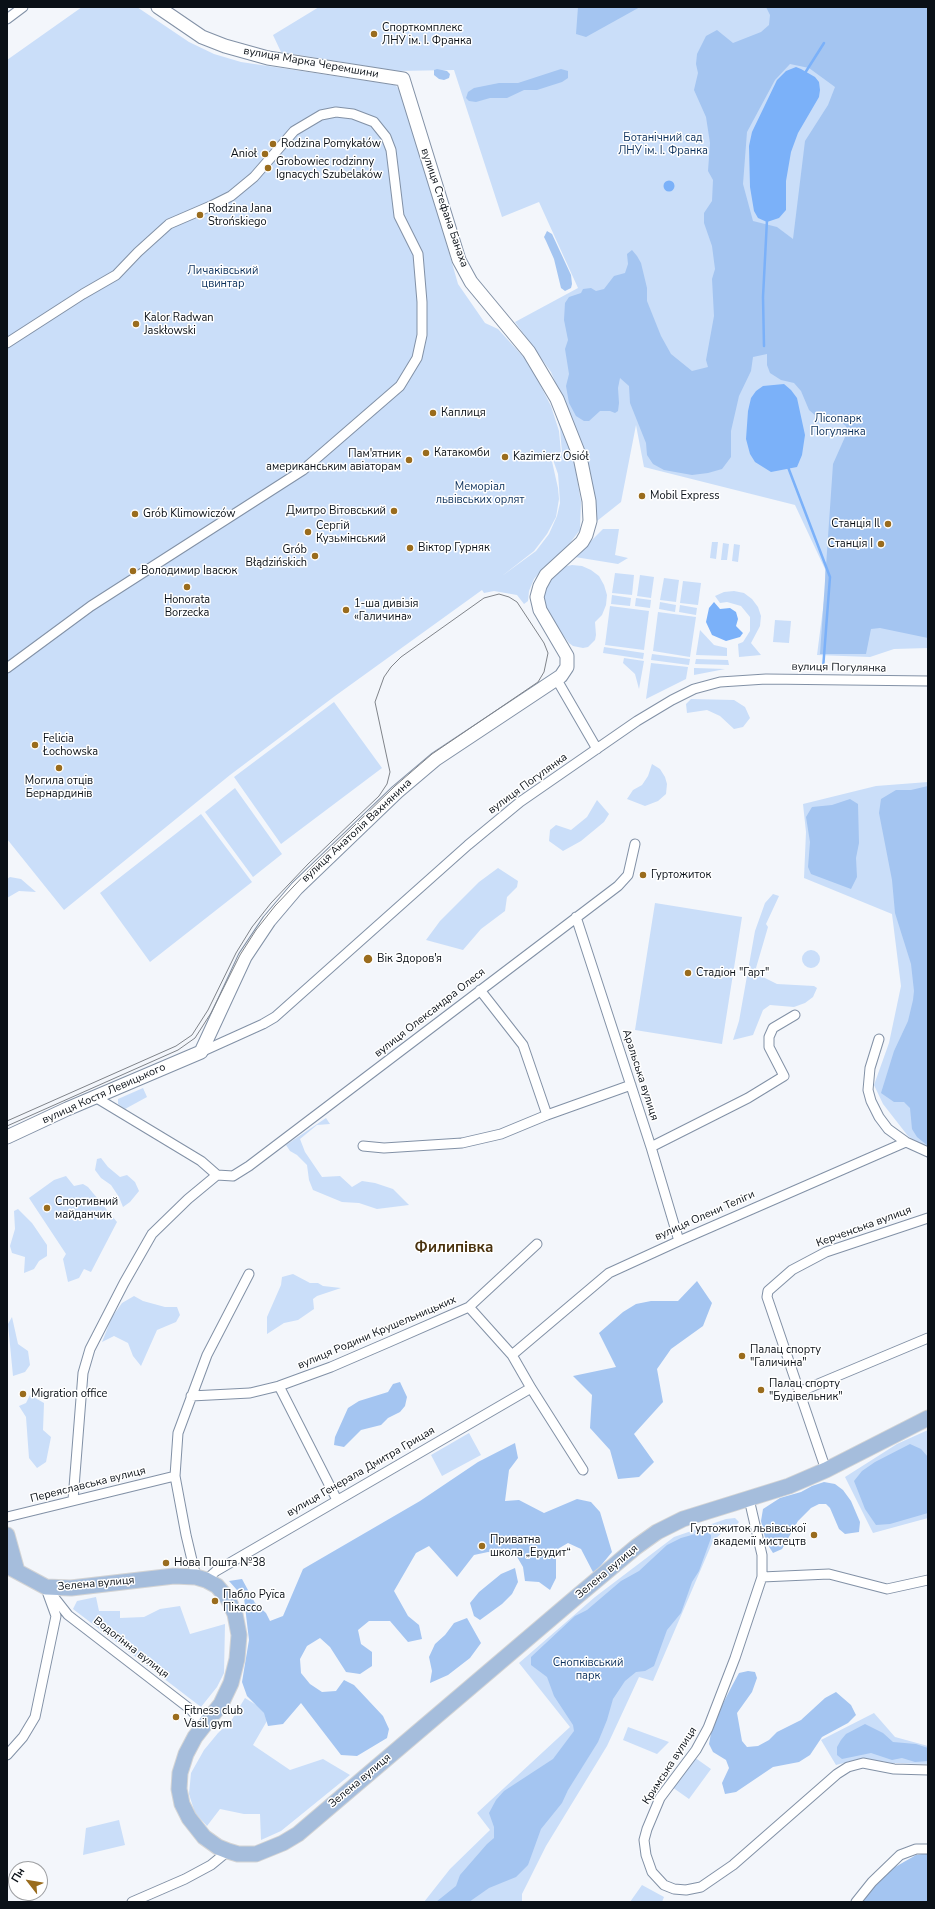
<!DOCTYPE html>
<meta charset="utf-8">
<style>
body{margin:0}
#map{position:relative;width:935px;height:1909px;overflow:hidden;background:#f3f6fb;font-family:"Nunito Sans",sans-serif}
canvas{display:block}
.frame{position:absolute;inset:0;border:8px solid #0a1017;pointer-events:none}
.north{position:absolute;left:8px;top:1861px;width:40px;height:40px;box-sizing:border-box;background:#fff;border:1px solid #9d9fa2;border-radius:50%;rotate:301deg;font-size:11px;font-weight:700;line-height:16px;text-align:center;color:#0a1017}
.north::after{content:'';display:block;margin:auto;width:14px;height:18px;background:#9a6c1d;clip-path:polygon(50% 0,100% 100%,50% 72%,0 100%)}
</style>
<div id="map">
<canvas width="935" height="1909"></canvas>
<div class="frame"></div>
<div class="north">Пн</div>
</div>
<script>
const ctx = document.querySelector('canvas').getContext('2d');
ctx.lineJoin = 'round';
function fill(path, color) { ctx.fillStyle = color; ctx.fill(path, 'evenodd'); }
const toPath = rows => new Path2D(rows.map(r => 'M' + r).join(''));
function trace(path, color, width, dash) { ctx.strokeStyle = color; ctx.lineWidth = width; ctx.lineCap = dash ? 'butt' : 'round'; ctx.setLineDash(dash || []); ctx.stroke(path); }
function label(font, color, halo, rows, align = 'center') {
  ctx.font = font + ' "Nunito Sans",sans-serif'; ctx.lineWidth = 3; ctx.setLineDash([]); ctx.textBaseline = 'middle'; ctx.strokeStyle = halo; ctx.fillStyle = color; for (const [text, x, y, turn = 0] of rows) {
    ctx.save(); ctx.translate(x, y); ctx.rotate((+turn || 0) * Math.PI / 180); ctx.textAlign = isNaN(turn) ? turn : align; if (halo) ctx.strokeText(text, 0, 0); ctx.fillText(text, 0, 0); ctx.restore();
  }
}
const green = toPath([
 [82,7,137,7,189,42,214,54,241,62,395,85,404,94,458,284,485,323,498,329,529,363,551,406,559,431,561,452,551,457,558,488,559,499,556,517,547,534,534,551,502,576,536,551,549,534,557,516,560,503,559,487,558,474,552,457,562,453,560,429,557,418,558,417,573,455,581,502,580,530,562,553,544,567,534,579,529,591,528,601,524,604,517,595,494,591,484,593,482,590,335,696,230,775,64,910,7,839,7,60],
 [319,7,928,7,928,648,894,649,870,657,817,655,825,593,825,569,795,505,644,467,636,425,621,502,597,521,594,492,587,460,572,422,551,372,515,322,578,288,539,202,502,217,454,70,397,71,281,52,273,35],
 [603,529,619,529,615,555,628,558,618,564,575,557],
 [712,542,718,542,716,559,710,558],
 [723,543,729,544,727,560,721,560],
 [734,544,740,545,738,562,732,561],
 [572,565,582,566,591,570,599,576,604,585,607,595,606,605,602,615,595,622,596,635,595,640,588,647,583,648,573,646,569,643,544,610,543,590,547,580,562,567],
 [615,573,634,575,632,595,612,593],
 [640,575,654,577,651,598,637,596],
 [664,578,679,580,676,602,660,600],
 [683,581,701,583,698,605,680,603],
 [734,591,744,593,752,599,758,607,761,616,760,626,751,643,761,655,739,657,738,644,743,642,750,631,750,617,741,606,727,602,720,603,715,596,724,592],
 [612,595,631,598,630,606,611,604],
 [636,598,651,600,650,608,635,606],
 [660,602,676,605,675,612,659,609],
 [680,605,697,608,696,615,679,612],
 [610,606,649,611,644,650,605,645],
 [658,612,696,617,690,657,653,651],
 [775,620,791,621,789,643,773,642],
 [700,630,714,645,727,648,727,656,696,655],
 [604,647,644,653,643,659,603,653],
 [652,654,690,659,689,665,651,660],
 [624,658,644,661,639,689,635,674,623,663],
 [696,659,728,660,729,665,695,664],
 [651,663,688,667,686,679,646,699],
 [694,668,695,668,725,669,694,675],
 [691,699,734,700,745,707,750,718,743,727,734,729,720,716,707,710,687,713,686,704],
 [334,702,382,768,281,844,234,777],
 [652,764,660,769,665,777,667,784,666,794,658,801,645,806,627,799,633,790,642,785,648,776],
 [928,782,928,1150,908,1136,883,1104,874,1085,889,1043,901,986,892,914,804,878,806,832,803,804,876,786],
 [235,788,282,854,253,877,205,812],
 [597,800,609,814,604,822,581,841,563,851,549,841,550,830,556,825,571,830,587,817],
 [201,814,252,882,150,962,100,893],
 [498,868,518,881,517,887,507,897,505,911,481,929,463,950,426,940,440,921,479,882],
 [10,877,21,879,36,892,19,891,7,898,7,879],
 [773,894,779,896,766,924,768,927,756,968,761,976,777,984,814,986,817,988,813,997,805,1003,794,1007,770,1005,763,1010,753,1035,733,1040,739,1021,755,931,765,903],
 [655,903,742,917,722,1044,635,1030],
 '802 959a9 9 0 1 1 18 0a9 9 0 1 1-18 0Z',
 [143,1088,147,1097,125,1109,118,1104,118,1099],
 [326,1118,330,1124,317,1125,300,1139,305,1152,322,1177,340,1176,352,1187,362,1181,375,1183,393,1189,409,1205,377,1209,359,1203,342,1202,313,1190,309,1180,307,1165,297,1155,290,1151,286,1145],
 [101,1158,108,1167,120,1177,127,1175,135,1182,139,1191,130,1202,123,1207,119,1197,111,1185,101,1178,95,1170,97,1159],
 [66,1176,74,1186,83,1184,88,1187,117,1222,91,1272,84,1269,79,1278,68,1282,63,1259,66,1254,29,1198,54,1180],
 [18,1209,32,1223,47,1245,47,1256,39,1261,34,1269,24,1273,25,1257,12,1253,10,1246,15,1229,14,1211],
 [293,1274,310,1283,318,1283,323,1286,341,1288,317,1296,313,1299,314,1309,298,1320,284,1323,267,1334,267,1317,281,1285,282,1277],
 [134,1296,143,1301,165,1307,177,1307,180,1315,176,1322,157,1330,141,1366,133,1356,128,1343,114,1336,102,1342,112,1317,122,1303],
 [12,1317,18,1344,28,1351,30,1365,25,1372,13,1376,8,1324],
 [30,1395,44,1403,43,1430,51,1437,46,1462,37,1468,29,1458,26,1417,19,1406,26,1403],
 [928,1430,928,1518,873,1533,845,1477,897,1444],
 [469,1433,481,1455,442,1476,431,1455],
 [735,1518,739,1522,736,1526,725,1530,713,1541,653,1681,639,1677,607,1746,546,1846,522,1894,522,1902,424,1902,450,1869,490,1830,477,1813,570,1727,519,1663,595,1597,674,1537,726,1519],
 [96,1597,99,1611,120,1611,120,1618,144,1617,160,1609,180,1606,190,1634,225,1624,224,1673,217,1687,201,1707,73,1609,77,1601],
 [245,1698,271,1714,253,1745,290,1770,323,1759,350,1775,281,1831,261,1840,260,1814,244,1814,220,1809,207,1826,195,1813,189,1794,191,1773,204,1750,218,1733,231,1721],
 [874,1713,895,1737,928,1746,928,1764,891,1763,863,1758,836,1765,821,1740],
 [628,1727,669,1742,657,1754,623,1740],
 [694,1757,711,1769,689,1799,672,1787],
 [119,1820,125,1845,83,1855,86,1828],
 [642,1885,664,1897,662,1902,630,1902]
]);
const forest = toPath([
 [578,7,640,7,586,37,576,34],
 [766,7,928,7,928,638,880,628,871,629,866,654,820,654,833,464,845,437,846,426,838,420,816,416,809,410,801,391,794,383,781,380,770,373,767,365,767,354,753,357,751,371,739,396,731,431,731,457,722,469,708,473,692,475,664,470,653,464,647,455,646,443,630,403,629,386,620,378,618,388,619,403,618,411,615,413,610,411,600,411,589,421,584,421,576,416,569,403,566,386,569,374,565,349,568,340,564,320,565,303,569,297,581,293,583,289,591,288,596,291,604,289,614,276,625,273,628,264,627,254,632,250,637,256,641,263,647,288,647,301,661,336,671,354,692,371,708,367,706,360,714,316,712,279,715,269,712,246,704,223,704,213,712,201,713,180,708,171,710,143,706,117,694,90,698,73,696,64,697,54,706,36,717,30,733,43,761,32,769,25,770,15],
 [790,64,809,68,835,87,828,105,805,141,793,239,777,227,753,221,743,184,747,132,775,80],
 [437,69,447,71,450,74,449,78,444,80,439,79,434,75,434,70],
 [561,69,568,71,568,78,562,82,537,90,524,90,507,98,490,98,476,102,469,101,466,98,468,92,474,88,499,83,518,83],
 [547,231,552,234,571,275,572,284,571,288,565,291,561,288,554,259,546,241,544,237],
 [928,786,928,1146,917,1137,912,1129,910,1108,904,1102,894,1102,881,1093,894,1051,908,1021,913,1000,914,991,911,964,895,913,892,880,879,813,881,799,896,790,911,790],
 [850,799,858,804,859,843,856,858,857,877,851,889,811,874,808,867,810,842,806,817,812,807,832,805],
 [697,1281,712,1303,703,1326,671,1349,657,1369,663,1402,634,1434,654,1462,639,1477,618,1479,610,1450,590,1428,592,1395,573,1376,616,1367,599,1333,623,1312,636,1304,651,1301,678,1301],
 [400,1382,407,1397,405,1406,400,1412,388,1418,381,1425,361,1430,344,1447,334,1445,335,1437,348,1408,359,1401,388,1392,393,1384],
 [515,1443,518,1458,509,1470,505,1501,519,1500,544,1513,577,1499,591,1502,600,1512,612,1552,594,1574,581,1549,568,1543,556,1550,556,1578,550,1590,539,1582,525,1581,523,1567,516,1555,488,1552,474,1555,457,1577,429,1546,416,1553,394,1591,408,1616,419,1625,422,1639,408,1642,390,1621,369,1621,358,1630,361,1644,372,1652,372,1666,360,1674,346,1672,330,1647,320,1638,307,1646,300,1659,301,1673,310,1684,322,1692,336,1691,344,1680,354,1685,383,1716,389,1729,387,1738,357,1756,341,1755,301,1703,283,1724,268,1726,264,1713,247,1696,242,1682,249,1640,244,1598,229,1581,242,1579,255,1603,266,1613,270,1621,283,1616,303,1569,420,1501,478,1462],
 [910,1444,921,1449,928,1457,928,1513,890,1524,876,1525,865,1509,854,1481,862,1471,875,1462],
 [824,1482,835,1484,843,1490,851,1501,860,1522,859,1532,845,1534,839,1529,830,1508,826,1504,819,1504,811,1508,798,1521,782,1549,773,1553,766,1542,761,1521,763,1509,780,1498,801,1492,812,1486],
 [706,1531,711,1535,711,1538,699,1571,692,1582,681,1613,667,1630,654,1666,645,1671,636,1672,625,1681,613,1699,607,1720,598,1742,568,1790,562,1803,541,1829,528,1865,516,1877,489,1888,469,1902,436,1902,456,1886,460,1875,487,1844,494,1838,494,1827,489,1813,496,1800,504,1791,553,1759,574,1731,573,1725,554,1696,547,1677,531,1665,531,1657,575,1616,587,1610,621,1581,639,1571,667,1545,681,1538],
 [515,1568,518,1582,512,1594,502,1604,480,1620,474,1616,470,1603,479,1592,501,1574],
 [467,1618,481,1643,470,1658,448,1675,430,1683,432,1671,429,1657,435,1644,445,1635,454,1623],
 [748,1671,755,1672,757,1678,752,1692,737,1713,742,1741,747,1747,758,1746,769,1740,777,1732,801,1720,825,1698,836,1692,851,1705,856,1715,848,1723,822,1737,810,1755,799,1762,773,1767,736,1792,725,1794,722,1783,729,1768,726,1760,713,1752,709,1744,711,1733,717,1715,733,1684,739,1673],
 [865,1724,883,1733,893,1742,916,1744,928,1748,928,1761,915,1762,902,1758,892,1760,871,1753,842,1759,837,1755,837,1747,841,1740,846,1734],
 [928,1853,928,1902,861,1902,872,1888,890,1870,916,1855]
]);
const water = toPath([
 [796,67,801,69,815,77,819,82,820,90,819,97,798,133,791,152,786,181,786,210,779,218,767,222,758,218,754,211,750,187,749,146,752,132,777,80,786,71],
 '663.5 186a5.5 5.5 0 1 1 11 0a5.5 5.5 0 1 1-11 0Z',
 [784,384,791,390,797,398,805,435,802,455,797,467,771,472,755,462,750,454,746,439,748,411,751,398,756,391,763,386],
 [714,602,720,609,730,608,736,612,738,619,736,626,743,633,740,637,726,641,712,635,706,622,709,608]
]);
const stream = toPath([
 [805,73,824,43],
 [764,346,763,297,767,220],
 [788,467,830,577,823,669]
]);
const street = toPath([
 [7,19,23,7],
 [7,343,83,294,116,275,138,252,169,224,213,205,231,196,254,177,294,131,321,115,336,112,353,114,374,122,386,137,391,150,399,216,418,254,422,302,422,335,417,358,400,386,303,470,91,606,7,668],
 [557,680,597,749],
 [576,917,651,1147,679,1241],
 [480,990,523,1045,547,1115],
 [879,1039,870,1068,868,1090,871,1101,879,1117,888,1129,906,1142,928,1152],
 [201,1052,263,1024,275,1017,468,845,520,802,637,721,672,700,694,689,720,682,766,679,928,681],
 [363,1146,384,1148,462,1143,501,1134,547,1115,631,1085],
 [651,1147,748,1098,784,1076,769,1047,769,1037,773,1028,795,1015],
 [217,1175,233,1176,249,1166,618,886,628,875,635,844],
 [469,1307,512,1355,531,1388,583,1470],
 [512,1355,609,1273,679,1241,906,1142],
 [279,1386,337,1500],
 [799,1392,928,1338],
 [191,1396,250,1393,279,1386,331,1367,389,1342,469,1307,537,1244],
 [826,1470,767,1297,768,1291,792,1270,826,1252,928,1218],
 [749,1499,762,1555,762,1577,735,1658,708,1728,696,1750,660,1798,647,1829,644,1840,646,1855,652,1872,664,1885,674,1889,686,1890,701,1887,733,1865,837,1774,848,1767,863,1763,894,1769,928,1770],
 [73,1500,83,1373,90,1349,124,1283,152,1234,188,1199,217,1175,201,1161,95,1097],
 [7,1517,175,1476],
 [196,1577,186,1535,175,1476,178,1433,207,1355,249,1274],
 [762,1577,829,1574,887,1589,928,1580],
 [206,1580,216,1571,531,1388],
 [46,1587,68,1615,190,1709,205,1725],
 [7,1755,23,1737,35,1717,56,1616,48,1594],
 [132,1902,185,1879,211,1865,228,1851],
 [856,1902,872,1882,900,1855,916,1849,928,1849]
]);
const secondary = toPath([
 [7,1137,67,1109,201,1052,245,957,269,921,297,888,397,792,436,759,561,676,567,667,567,656,540,610,537,597,540,586,546,575,582,542,586,535,590,521,589,501,580,457,557,399,529,352,471,282,459,260,403,79,268,58,225,46,202,37,158,7]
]);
const primary = toPath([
 [7,1535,17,1571],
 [7,1566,46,1587,71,1588,174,1576,196,1577,206,1580,217,1586,228,1599,235,1614,239,1635,237,1659,231,1683,221,1704,195,1737,186,1754,180,1773,179,1789,182,1804,189,1818,204,1837,218,1847,228,1851,238,1854,256,1854,283,1843,298,1834,574,1599,636,1547,657,1532,683,1519,789,1486,826,1470,928,1418]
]);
const tram = toPath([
 [7,1121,176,1046,192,1035,208,1010,236,953,252,927,271,903,308,864,379,796,387,784,390,772,375,702,384,677,391,667,401,657,484,598,499,594,509,597,517,602,544,643,548,653,544,672,538,682,432,754,395,786,312,867,275,906,256,930,240,955,211,1013,195,1038,178,1050,7,1126]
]);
const markers = [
 [374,34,4,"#9a6c1d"],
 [273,144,4,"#9a6c1d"],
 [265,154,4,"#9a6c1d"],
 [268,168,4,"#9a6c1d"],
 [200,215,4,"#9a6c1d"],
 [136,324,4,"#9a6c1d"],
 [433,413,4,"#9a6c1d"],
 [426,453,4,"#9a6c1d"],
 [505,457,4,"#9a6c1d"],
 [409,460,4,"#9a6c1d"],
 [642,496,4,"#9a6c1d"],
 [394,511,4,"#9a6c1d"],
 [135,514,4,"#9a6c1d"],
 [888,524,4,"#9a6c1d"],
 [308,532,4,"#9a6c1d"],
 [881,544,4,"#9a6c1d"],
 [410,548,4,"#9a6c1d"],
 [315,556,4,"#9a6c1d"],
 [133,571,4,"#9a6c1d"],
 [187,587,4,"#9a6c1d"],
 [346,610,4,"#9a6c1d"],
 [35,745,4,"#9a6c1d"],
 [59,768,4,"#9a6c1d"],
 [643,875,4,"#9a6c1d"],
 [368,959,5,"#9a6c1d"],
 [688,973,4,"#9a6c1d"],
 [47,1208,4,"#9a6c1d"],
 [742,1356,4,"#9a6c1d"],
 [761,1390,4,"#9a6c1d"],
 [23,1394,4,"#9a6c1d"],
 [814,1535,4,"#9a6c1d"],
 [482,1546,4,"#9a6c1d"],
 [166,1563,4,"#9a6c1d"],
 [215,1601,4,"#9a6c1d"],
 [176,1717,4,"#9a6c1d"]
];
const poiNames = [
 ["Спорткомплекс",382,28],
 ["ЛНУ ім. І. Франка",382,41],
 ["Rodzina Pomykałów",281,144],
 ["Anioł",257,154,"right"],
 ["Grobowiec rodzinny",276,162],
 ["Ignacych Szubelaków",276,175],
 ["Rodzina Jana",208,209],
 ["Strońskiego",208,222],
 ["Kalor Radwan",144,318],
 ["Jaskłowski",144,331],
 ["Каплиця",441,413],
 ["Катакомби",434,453],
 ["Пам'ятник",401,454,"right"],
 ["американським авіаторам",401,467,"right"],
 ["Kazimierz Osiół",513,457],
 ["Mobil Express",650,496],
 ["Дмитро Вітовський",386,511,"right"],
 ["Grób Klimowiczów",143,514],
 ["Cтанція Il",880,524,"right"],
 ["Сергій",316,526],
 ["Кузьмінський",316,539],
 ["Cтанція I",873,544,"right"],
 ["Віктор Гурняк",418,548],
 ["Grób",307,550,"right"],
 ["Błądzińskich",307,563,"right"],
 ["Володимир Івасюк",141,571],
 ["Honorata",187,600,"center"],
 ["Borzecka",187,613,"center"],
 ["1-ша дивізія",354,604],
 ["«Галичина»",354,617],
 ["Felicia",43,739],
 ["Łochowska",43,752],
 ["Могила отців",59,781,"center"],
 ["Бернардинів",59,794,"center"],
 ["Гуртожиток",651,875],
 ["Вік Здоров'я",377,959],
 ["Стадіон \"Гарт\"",696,973],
 ["Спортивний",55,1202],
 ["майданчик",55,1215],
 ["Палац спорту",750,1350],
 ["\"Галичина\"",750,1363],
 ["Палац спорту",769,1384],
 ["\"Будівельник\"",769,1397],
 ["Migration office",31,1394],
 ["Гуртожиток львівської",806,1529,"right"],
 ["академії мистецтв",806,1542,"right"],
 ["Приватна",490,1540],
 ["школа „Ерудит“",490,1553],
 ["Нова Пошта №38",174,1563],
 ["Пабло Руїса",223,1595],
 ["Пікассо",223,1608],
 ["Fitness club",184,1711],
 ["Vasil gym",184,1724]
];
const streetNames = [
 ["вулиця Марка Черемшини",311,63,10],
 ["вулиця Стефана Банаха",444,208,71],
 ["вулиця Погулянка",839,668,1],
 ["вулиця Погулянка",528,784,-36],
 ["вулиця Анатолія Вахнянина",357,831,-43],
 ["вулиця Олександра Олеся",430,1013,-38],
 ["Аральська вулиця",640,1075,72],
 ["вулиця Костя Левицького",104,1094,-24],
 ["вулиця Олени Теліги",705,1216,-24],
 ["Керченська вулиця",864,1227,-20],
 ["вулиця Родини Крушельницьких",377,1333,-23],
 ["вулиця Генерала Дмитра Грицая",361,1472,-30],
 ["Переяславська вулиця",88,1485,-14],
 ["Зелена вулиця",607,1572,-40],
 ["Зелена вулиця",96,1584,-5],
 ["Водогінна вулиця",131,1648,38],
 ["Кримська вулиця",670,1766,-57],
 ["Зелена вулиця",360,1781,-40]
];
const parkNames = [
 ["Ботанічний сад",663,138],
 ["ЛНУ ім. І. Франка",663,151],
 ["Личаківський",223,271],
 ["цвинтар",223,284],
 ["Лісопарк",838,419],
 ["Погулянка",838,432],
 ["Меморіал",480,487],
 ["львівських орлят",480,500],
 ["Снопківський",588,1663],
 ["парк",588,1676]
];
const districtNames = [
 ["Филипівка",454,1248]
];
fill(green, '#cadef9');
fill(forest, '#a4c5f1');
fill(water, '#7bb1f9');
trace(stream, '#7bb1f9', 2.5);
trace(street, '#8291a6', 11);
trace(secondary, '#8291a6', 15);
trace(primary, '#d3d4d5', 17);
trace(street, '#fff', 9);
trace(secondary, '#fff', 13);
trace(primary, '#a5bddc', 15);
trace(tram, '#7f8389', 1);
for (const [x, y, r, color] of markers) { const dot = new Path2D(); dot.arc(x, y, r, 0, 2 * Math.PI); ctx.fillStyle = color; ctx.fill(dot); trace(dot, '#fff', 1.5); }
label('11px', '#0a1017', '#fff', poiNames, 'left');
label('11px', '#0a1017', '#fff', streetNames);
label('11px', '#0b305c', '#fff', parkNames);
label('bold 15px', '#4a330f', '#fff', districtNames);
</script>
